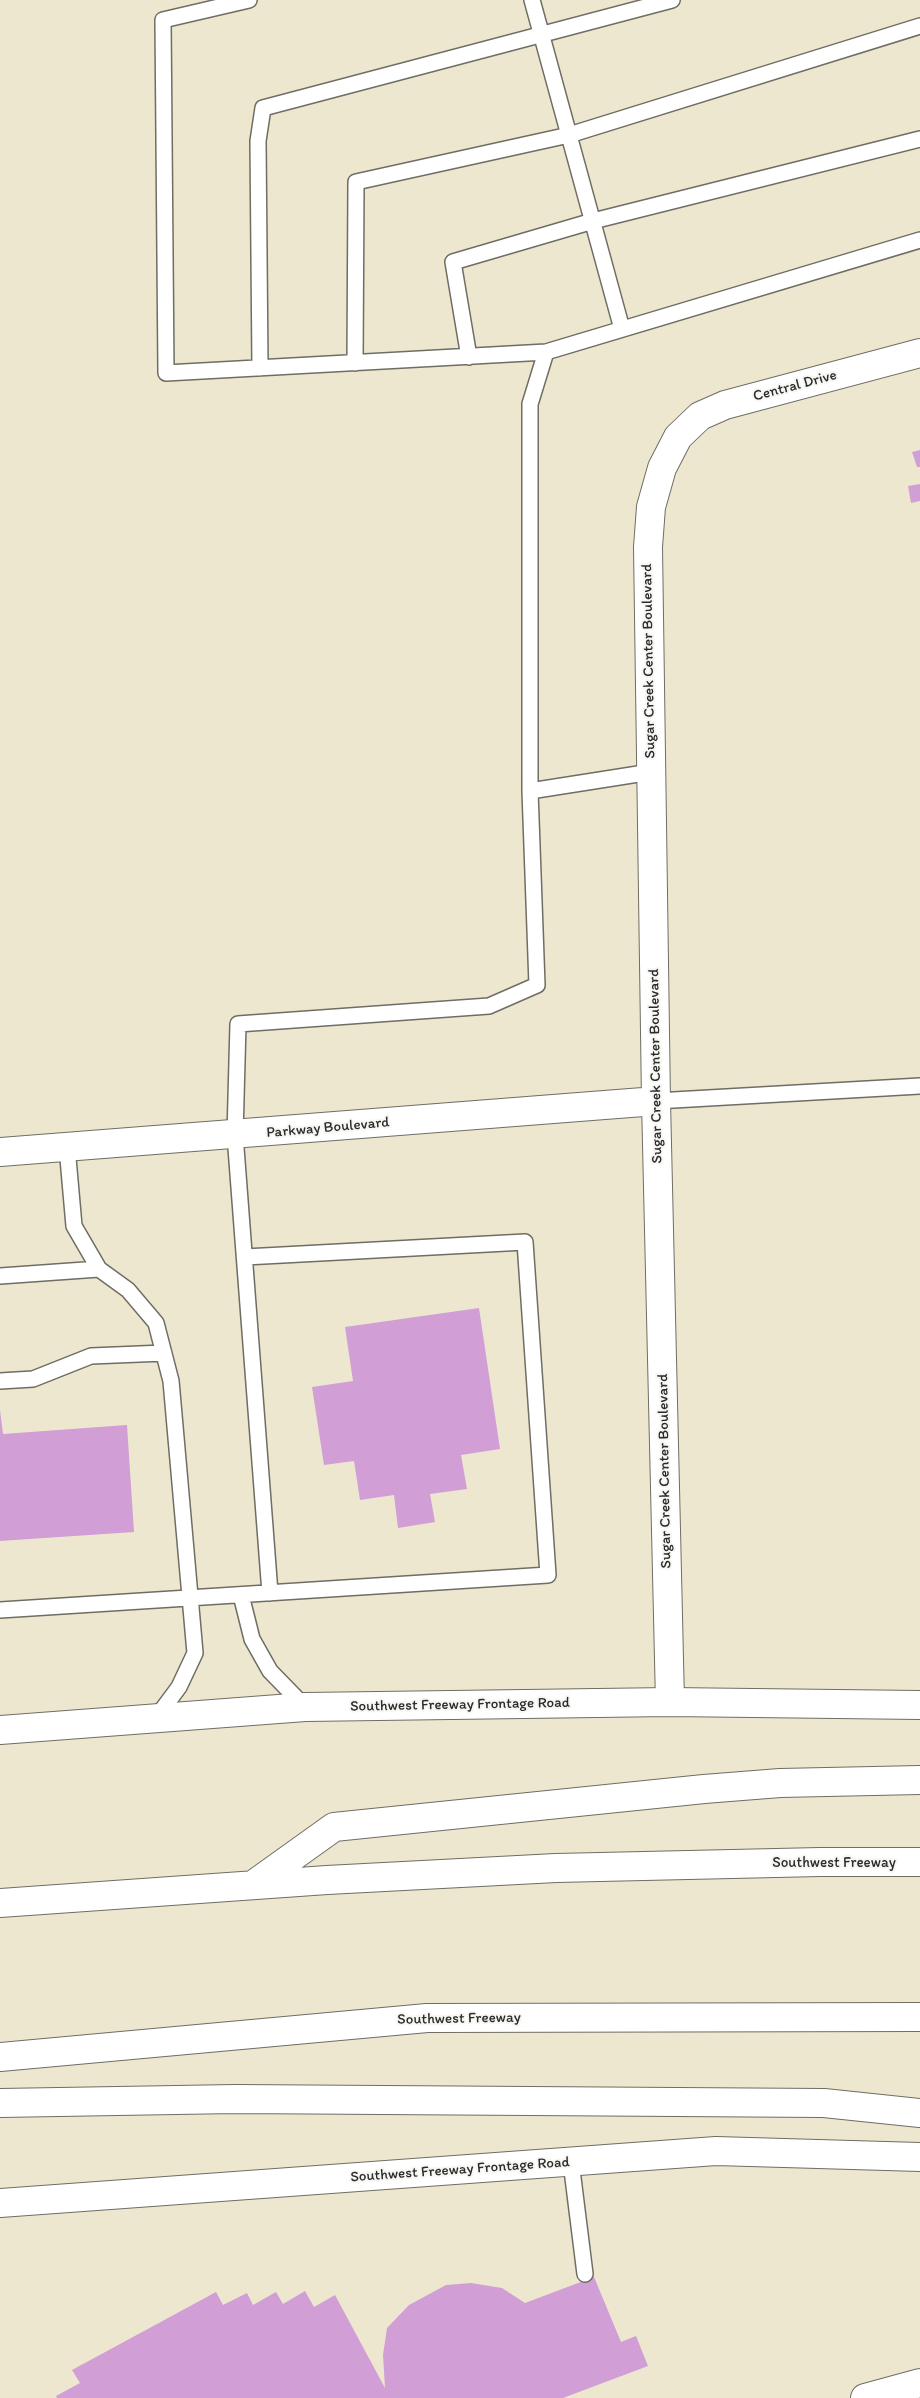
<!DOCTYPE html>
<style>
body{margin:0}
canvas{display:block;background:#ece7ce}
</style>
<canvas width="920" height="2398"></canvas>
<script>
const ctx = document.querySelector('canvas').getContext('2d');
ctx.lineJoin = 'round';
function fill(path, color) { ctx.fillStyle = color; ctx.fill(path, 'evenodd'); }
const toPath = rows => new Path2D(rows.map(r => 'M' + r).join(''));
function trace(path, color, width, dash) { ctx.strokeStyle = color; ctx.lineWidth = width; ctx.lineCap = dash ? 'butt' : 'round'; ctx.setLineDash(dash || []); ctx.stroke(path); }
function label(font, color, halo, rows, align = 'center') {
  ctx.font = font + ' Itim,sans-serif'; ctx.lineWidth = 4; ctx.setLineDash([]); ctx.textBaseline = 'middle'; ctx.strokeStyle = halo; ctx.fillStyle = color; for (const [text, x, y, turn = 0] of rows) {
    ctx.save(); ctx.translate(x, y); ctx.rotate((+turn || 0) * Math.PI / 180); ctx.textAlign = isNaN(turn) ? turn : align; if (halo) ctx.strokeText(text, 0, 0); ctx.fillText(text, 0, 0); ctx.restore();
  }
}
const building = toPath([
 [920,450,920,467,917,467,912,452],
 [920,484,920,501,911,503,908,486],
 [479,1308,500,1449,461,1455,467,1489,430,1494,435,1522,398,1528,394,1495,360,1500,354,1461,324,1465,312,1387,353,1381,345,1327],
 [0,1410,3,1434,127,1425,134,1532,0,1541],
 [594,2277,621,2342,636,2336,648,2366,563,2398,57,2398,56,2396,80,2383,72,2370,216,2292,223,2305,247,2293,253,2305,276,2292,283,2304,305,2291,314,2307,335,2295,385,2388,383,2355,387,2328,409,2305,446,2285,471,2283,502,2288,525,2303]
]);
const service = toPath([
 [249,0,163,20,166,373,546,352],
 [532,0,622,329],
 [469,357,453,262,593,221,920,139],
 [355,363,356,182,569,135,920,26],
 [260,368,258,141,263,108,672,0],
 [530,791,530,404,546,352,920,240],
 [656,1101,920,1086],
 [67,1147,74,1226,99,1269,128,1290,156,1323,171,1381,195,1653,179,1687,156,1718],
 [0,1276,99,1269],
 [0,1381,33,1379,91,1356,164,1353],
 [270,1593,235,1135,238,1024,489,1006,537,985,530,791,651,772],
 [241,1595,252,1639,270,1671,305,1707],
 [0,1610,548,1575,525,1242,245,1257],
 [571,2162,585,2274]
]);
const minor = toPath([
 [0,1152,656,1101],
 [670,1702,656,1101,648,547,651,507,662,468,678,437,700,416,725,405,920,353],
 [865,2398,920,2383]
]);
const secondary = toPath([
 [0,1730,305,1707,670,1702,920,1705],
 [0,2203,716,2151,920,2157]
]);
const motorway = toPath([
 [253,1885,334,1827,704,1789,780,1783,920,1780],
 [0,1903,327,1880,556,1868,820,1862,920,1862],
 [0,2057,427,2018,920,2017],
 [0,2103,235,2099,824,2103,920,2113]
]);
const streetNames = [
 ["Central Drive",795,386,-15],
 ["Sugar Creek Center Boulevard",649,661,-91],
 ["Sugar Creek Center Boulevard",656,1066,-91],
 ["Parkway Boulevard",328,1128,-5],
 ["Sugar Creek Center Boulevard",665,1471,-91],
 ["Southwest Freeway Frontage Road",460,1705,-1],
 ["Southwest Freeway",834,1863],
 ["Southwest Freeway",459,2019,-1],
 ["Southwest Freeway Frontage Road",460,2170,-4]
];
fill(building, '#d19fd6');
trace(service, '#6f6d64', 18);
trace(minor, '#6f6d64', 30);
trace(secondary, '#6f6d64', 30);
trace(motorway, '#6f6d64', 30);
trace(service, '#fff', 15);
trace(minor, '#fff', 28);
trace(secondary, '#fff', 28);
trace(motorway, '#fff', 28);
label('15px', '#2b2b2b', '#f6f6f2', streetNames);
</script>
